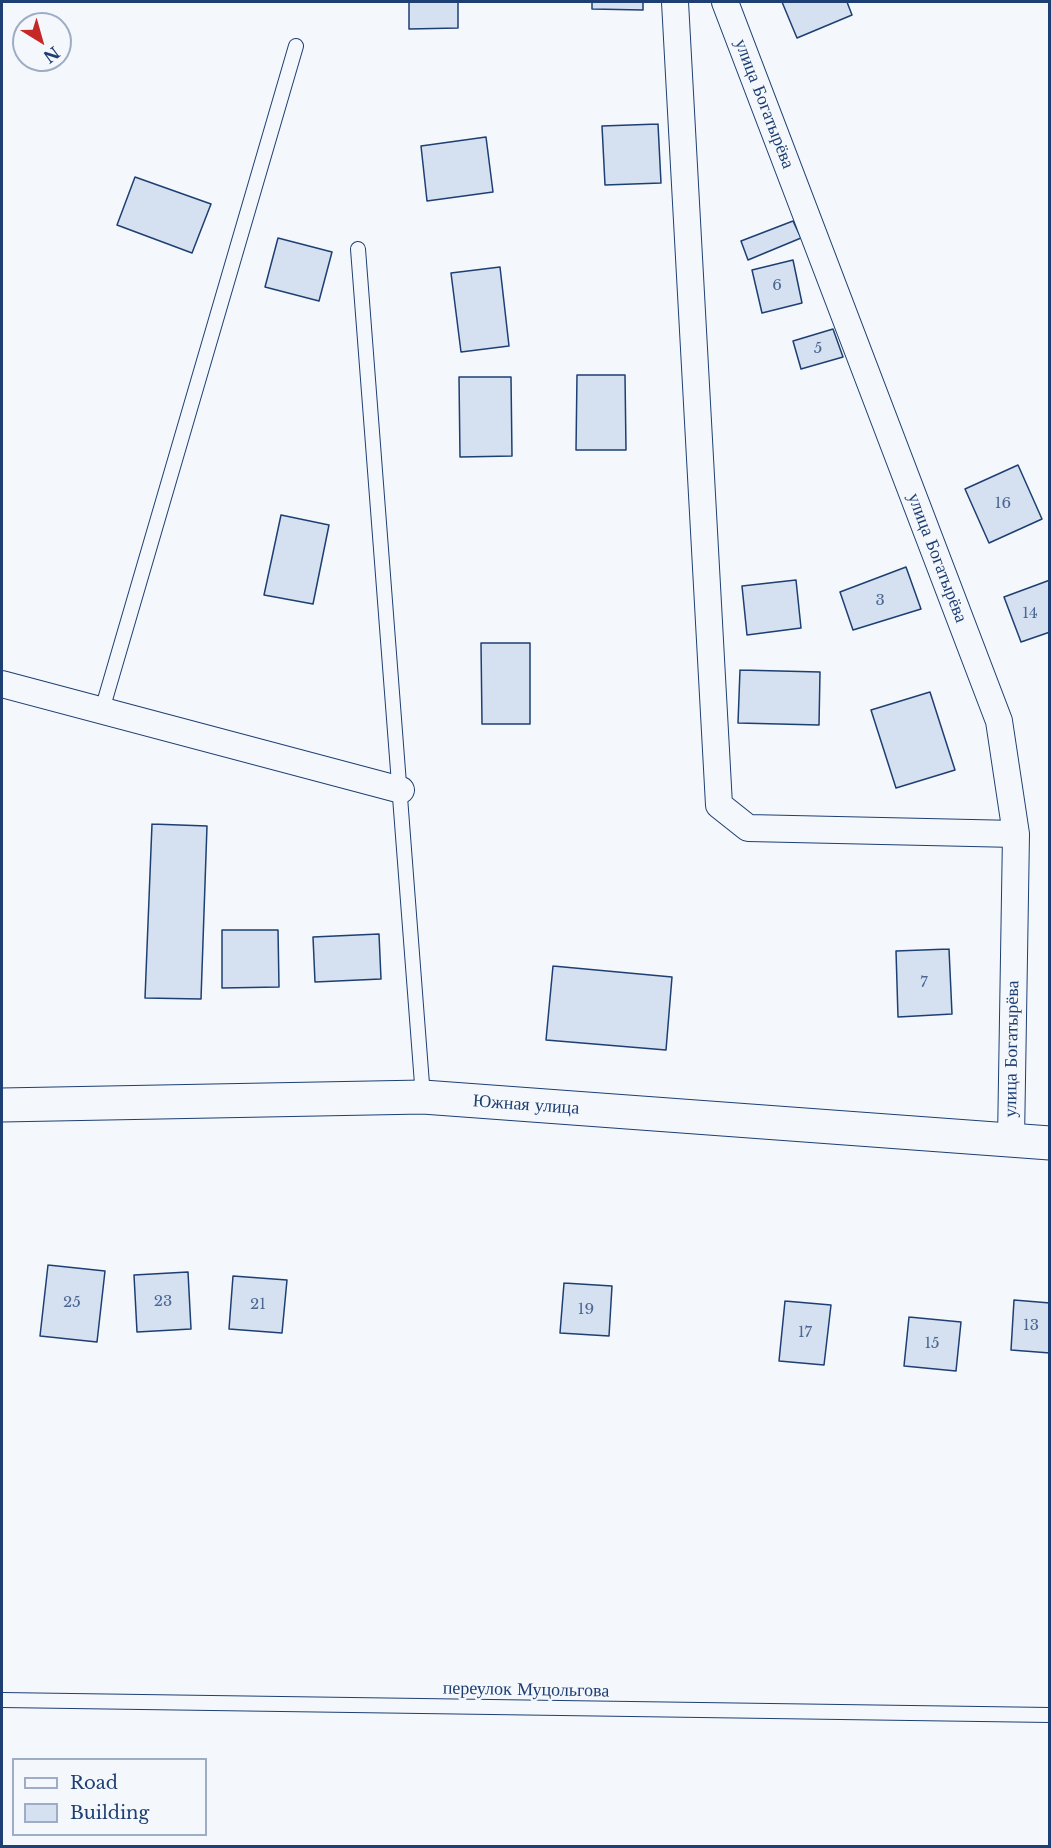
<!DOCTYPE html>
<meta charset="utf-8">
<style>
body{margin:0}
#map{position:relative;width:1051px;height:1848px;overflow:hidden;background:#f4f7fb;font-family:"Libre Baskerville",serif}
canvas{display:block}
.frame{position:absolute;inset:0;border:3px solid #1d3f73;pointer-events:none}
.legend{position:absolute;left:12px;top:1758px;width:195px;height:78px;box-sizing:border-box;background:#f4f7fb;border:2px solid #9eadc5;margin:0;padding:8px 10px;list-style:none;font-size:18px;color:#1d3f73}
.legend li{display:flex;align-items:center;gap:12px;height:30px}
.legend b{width:30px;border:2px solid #9eadc5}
.north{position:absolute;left:12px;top:12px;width:60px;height:60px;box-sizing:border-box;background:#f4f7fb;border:2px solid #9eadc5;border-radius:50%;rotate:143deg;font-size:16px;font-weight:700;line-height:24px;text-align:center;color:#1d3f73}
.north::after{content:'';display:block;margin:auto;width:21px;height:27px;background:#c62828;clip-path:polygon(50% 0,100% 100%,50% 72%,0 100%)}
</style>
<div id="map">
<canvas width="1051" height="1848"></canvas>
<div class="frame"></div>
<ul class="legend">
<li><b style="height:8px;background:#f4f7fb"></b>Road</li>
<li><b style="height:16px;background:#d5e0f0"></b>Building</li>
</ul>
<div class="north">N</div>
</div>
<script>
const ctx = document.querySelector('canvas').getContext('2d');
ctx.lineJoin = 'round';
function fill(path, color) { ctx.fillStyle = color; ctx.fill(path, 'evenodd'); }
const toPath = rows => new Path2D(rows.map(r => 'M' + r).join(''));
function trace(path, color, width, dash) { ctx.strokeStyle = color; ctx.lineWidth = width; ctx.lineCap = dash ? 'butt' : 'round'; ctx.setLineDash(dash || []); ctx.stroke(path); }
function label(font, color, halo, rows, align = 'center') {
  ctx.font = font + ' "Libre Baskerville",serif'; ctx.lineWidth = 4.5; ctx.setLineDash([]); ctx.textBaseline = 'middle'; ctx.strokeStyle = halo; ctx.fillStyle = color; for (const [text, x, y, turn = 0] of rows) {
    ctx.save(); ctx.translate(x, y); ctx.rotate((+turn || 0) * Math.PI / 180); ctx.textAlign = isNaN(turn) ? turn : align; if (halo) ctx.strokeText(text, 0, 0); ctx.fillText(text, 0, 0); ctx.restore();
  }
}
const building = toPath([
 [409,2,458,2,458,28,409,29,409,2],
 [592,2,643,2,643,10,592,9,592,2],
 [782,2,847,2,852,15,797,38,782,2],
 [658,124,661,183,605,185,602,126,658,124],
 [486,137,493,192,427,201,421,146,486,137],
 [135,177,211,204,192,253,117,225,135,177],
 [793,221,801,238,748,260,741,241,793,221],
 [278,238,332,252,319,301,265,287,278,238],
 [793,260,802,303,762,313,752,270,793,260],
 [500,267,509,346,461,352,451,273,500,267],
 [833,329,843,357,801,369,793,341,833,329],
 [577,375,625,375,626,450,576,450,577,375],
 [459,377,511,377,512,456,460,457,459,377],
 [1018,465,1042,519,989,543,965,489,1018,465],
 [281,515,329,525,313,604,264,595,281,515],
 [906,567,921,609,853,630,840,592,906,567],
 [796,580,801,628,747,635,742,586,796,580],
 [1050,580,1050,632,1021,642,1004,597,1050,580],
 [481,643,530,643,530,724,482,724,481,643],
 [740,670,820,672,819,725,738,723,740,670],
 [930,692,955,770,896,788,871,710,930,692],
 [152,824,207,826,201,999,145,998,152,824],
 [222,930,278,930,279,987,222,988,222,930],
 [379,934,381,979,315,982,313,937,379,934],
 [949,949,952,1014,898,1017,896,951,949,949],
 [553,966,672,977,666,1050,546,1040,553,966],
 [48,1265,105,1271,97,1342,40,1336,48,1265],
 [188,1272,191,1329,137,1332,134,1275,188,1272],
 [233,1276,287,1280,282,1333,229,1329,233,1276],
 [564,1283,612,1286,609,1336,560,1333,564,1283],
 [1014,1300,1050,1303,1050,1353,1011,1350,1014,1300],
 [785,1301,831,1305,824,1365,779,1361,785,1301],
 [909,1317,961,1322,956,1371,904,1366,909,1317]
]);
const lane = toPath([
 [358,249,423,1097],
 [102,710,296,46],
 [2,1700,1050,1715]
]);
const street = toPath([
 [675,2,719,805,748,828,1016,834],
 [725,2,999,721,1016,834,1011,1140],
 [2,684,401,790]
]);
const secondary = toPath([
 [2,1105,423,1097,1050,1143]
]);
const numberNames = [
 ["6",777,286],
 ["5",818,349],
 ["16",1003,504],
 ["3",880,601],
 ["14",1030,614],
 ["7",924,983],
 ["23",163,1302],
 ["25",72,1303],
 ["21",258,1305],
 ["19",586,1310],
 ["13",1031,1326],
 ["17",805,1333],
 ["15",932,1344]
];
const streetNames = [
 ["улица Богатырёва",764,104,69],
 ["улица Богатырёва",937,558,69],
 ["улица Богатырёва",1012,1049,-89],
 ["Южная улица",526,1105,4],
 ["переулок Муцольгова",526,1690,1]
];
fill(building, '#d5e0f0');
trace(building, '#1d3f73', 1.5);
trace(lane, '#1d3f73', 16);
trace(street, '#1d3f73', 28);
trace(secondary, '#1d3f73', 35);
trace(lane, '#f4f7fb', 14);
trace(street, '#f4f7fb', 26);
trace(secondary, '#f4f7fb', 33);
label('15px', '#4b6792', null, numberNames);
label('18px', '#1d3f73', '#f4f7fb', streetNames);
</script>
